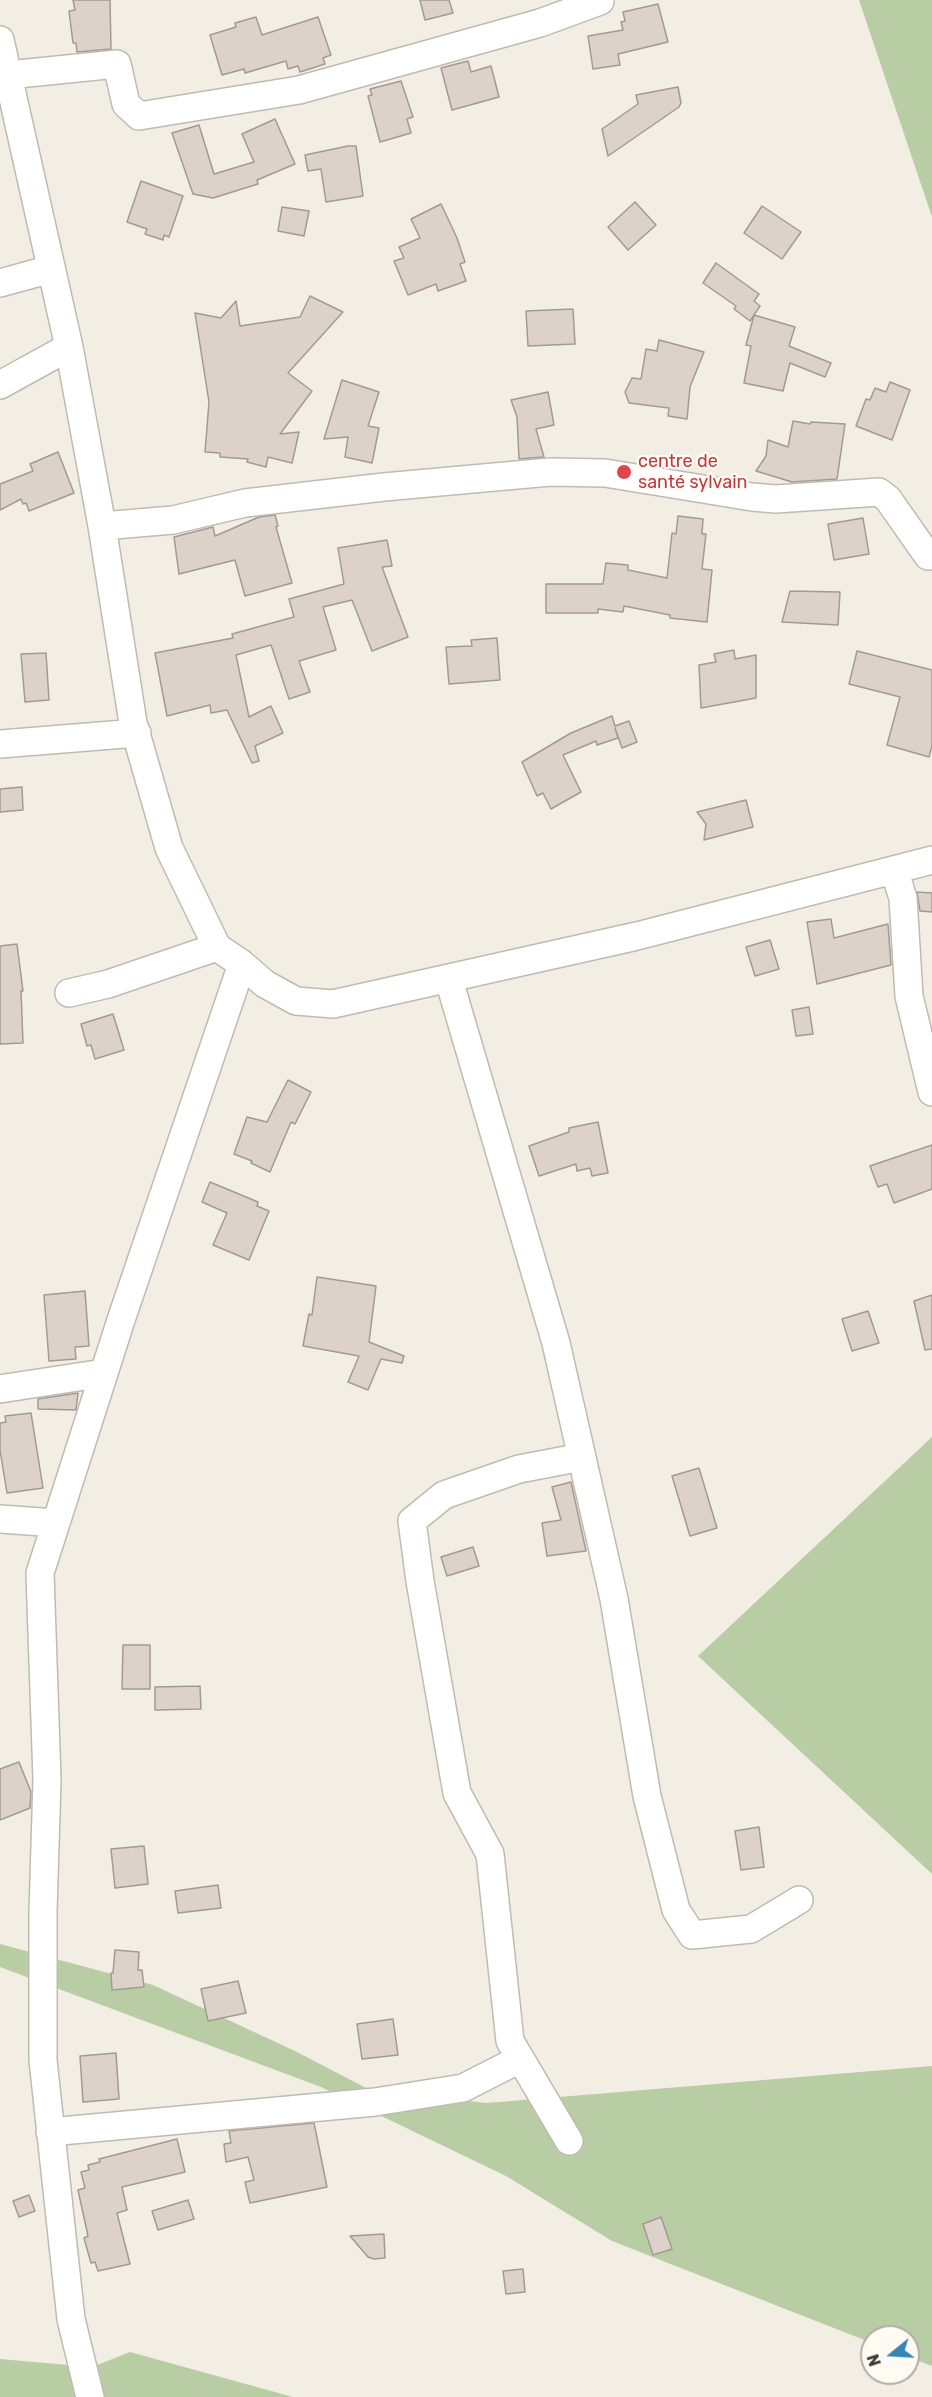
<!DOCTYPE html>
<meta charset="utf-8">
<style>
body{margin:0}
#map{position:relative;width:932px;height:2397px;overflow:hidden;background:#f2eee3;font-family:Rubik,sans-serif}
canvas{display:block}
.north{position:absolute;left:860px;top:2325px;width:60px;height:60px;box-sizing:border-box;background:#fffbf2;border:2px solid #b0ada6;border-radius:50%;rotate:252deg;font-size:16px;font-weight:700;line-height:24px;text-align:center;color:#3a3834}
.north::after{content:'';display:block;margin:auto;width:21px;height:27px;background:#3884b7;clip-path:polygon(50% 0,100% 100%,50% 72%,0 100%)}
</style>
<div id="map">
<canvas width="932" height="2397"></canvas>
<div class="north">N</div>
</div>
<script>
const ctx = document.querySelector('canvas').getContext('2d');
ctx.lineJoin = 'round';
function fill(path, color) { ctx.fillStyle = color; ctx.fill(path, 'evenodd'); }
const toPath = rows => new Path2D(rows.map(r => 'M' + r).join(''));
function trace(path, color, width, dash) { ctx.strokeStyle = color; ctx.lineWidth = width; ctx.lineCap = dash ? 'butt' : 'round'; ctx.setLineDash(dash || []); ctx.stroke(path); }
function label(font, color, halo, rows, align = 'center') {
  ctx.font = font + ' Rubik,sans-serif'; ctx.lineWidth = 4.5; ctx.setLineDash([]); ctx.textBaseline = 'middle'; ctx.strokeStyle = halo; ctx.fillStyle = color; for (const [text, x, y, turn = 0] of rows) {
    ctx.save(); ctx.translate(x, y); ctx.rotate((+turn || 0) * Math.PI / 180); ctx.textAlign = isNaN(turn) ? turn : align; if (halo) ctx.strokeText(text, 0, 0); ctx.fillText(text, 0, 0); ctx.restore();
  }
}
const green = toPath([
 [859,0,932,0,932,217],
 [932,1437,932,1874,698,1656],
 [0,1944,153,1985,295,2051,370,2090,487,2103,932,2066,932,2366,908,2357,908,2337,872,2337,872,2343,612,2241,506,2176,321,2087,0,1967],
 [130,2352,293,2397,0,2397,0,2359,92,2367]
]);
const building = toPath([
 [73,0,110,0,111,49,77,52,76,43,73,43,69,11,75,10,73,0],
 [420,0,449,0,453,13,425,20,420,0],
 [658,4,668,42,618,54,620,65,593,69,588,36,623,30,621,22,625,21,623,12,658,4],
 [256,17,262,35,318,17,331,55,323,58,325,64,300,72,298,66,288,69,286,61,245,73,244,69,222,75,210,35,236,27,235,23,256,17],
 [468,61,471,72,491,66,499,97,452,110,441,68,468,61],
 [401,81,413,117,407,119,411,133,380,142,368,96,372,95,370,89,401,81],
 [678,87,681,103,679,107,608,156,602,129,638,104,636,95,678,87],
 [275,119,295,164,257,180,258,184,213,198,193,194,172,133,199,125,214,174,254,162,242,134,275,119],
 [348,146,356,146,363,196,326,202,321,169,308,171,305,155,348,146],
 [141,181,183,196,169,237,164,235,163,240,145,234,147,229,127,222,141,181],
 [635,202,656,225,628,250,608,227,635,202],
 [441,204,457,238,465,262,460,264,466,281,438,291,436,284,408,295,394,261,404,258,399,247,420,238,411,219,441,204],
 [762,206,801,232,782,259,744,233,762,206],
 [282,207,309,211,304,236,278,231,282,207],
 [716,263,759,294,754,301,760,306,750,321,734,309,736,306,703,283,716,263],
 [310,296,343,312,288,373,312,391,280,434,299,432,292,463,268,457,266,467,247,462,248,459,220,457,220,453,205,452,209,402,195,313,221,318,236,301,240,326,300,317,310,296],
 [573,309,575,344,528,346,526,311,573,309],
 [754,315,795,327,789,346,831,363,825,377,790,363,783,391,744,383,751,346,746,345,754,315],
 [659,340,704,352,690,387,687,419,668,416,669,408,629,403,625,392,632,378,641,379,646,349,657,351,659,340],
 [342,380,379,392,368,426,379,428,372,463,345,457,348,437,324,439,342,380],
 [890,382,910,390,892,440,856,426,866,399,870,400,875,388,886,392,890,382],
 [548,392,554,425,536,429,544,457,519,459,517,417,511,400,548,392],
 [793,421,810,424,811,422,845,424,837,479,792,482,756,471,766,456,768,440,788,447,793,421],
 [58,452,74,493,29,511,26,503,23,504,21,499,0,510,0,484,33,471,30,464,58,452],
 [275,515,278,526,276,527,292,583,245,596,235,560,179,574,174,537,213,527,215,536,259,517,275,515],
 [678,516,703,519,702,534,706,534,702,569,712,570,707,622,670,618,670,615,624,606,623,612,598,609,598,613,546,613,546,584,603,584,606,563,628,565,628,570,667,578,672,533,676,534,678,516],
 [863,518,869,554,834,560,828,524,863,518],
 [387,540,392,566,382,567,408,637,372,651,352,600,323,607,336,650,299,661,310,692,289,699,271,645,236,655,249,717,271,706,283,733,255,746,259,761,252,763,227,710,211,713,210,705,167,716,155,653,233,638,232,634,294,617,289,599,344,584,338,548,387,540],
 [790,591,840,592,838,625,782,622,790,591],
 [497,638,500,680,449,684,446,647,472,646,471,640,497,638],
 [734,650,735,659,756,655,756,698,701,708,699,665,716,662,714,654,734,650],
 [857,651,932,670,932,746,929,757,887,745,900,697,849,684,857,651],
 [46,653,49,700,25,702,21,654,46,653],
 [612,716,615,726,629,721,637,742,622,748,615,728,618,738,597,745,596,741,563,755,581,792,551,809,543,793,537,796,522,762,571,733,612,716],
 [22,787,23,810,0,812,0,789,22,787],
 [746,800,753,827,704,840,706,824,697,812,746,800],
 [917,892,932,893,932,912,920,911,917,892],
 [831,919,834,938,888,924,891,965,817,984,807,922,831,919],
 [770,940,779,969,755,976,746,947,770,940],
 [17,944,23,991,21,991,23,1043,0,1044,0,946,17,944],
 [809,1007,813,1034,796,1036,792,1010,809,1007],
 [113,1014,124,1050,95,1059,91,1045,87,1046,81,1024,113,1014],
 [288,1080,311,1092,295,1124,291,1122,270,1172,251,1163,252,1161,234,1154,247,1117,267,1122,288,1080],
 [598,1122,608,1173,592,1176,590,1168,577,1171,576,1164,539,1176,529,1146,569,1132,569,1128,598,1122],
 [932,1145,932,1189,894,1203,887,1184,878,1187,870,1166,932,1145],
 [210,1182,258,1202,257,1206,269,1211,249,1260,213,1245,227,1213,202,1202,210,1182],
 [317,1277,376,1286,369,1342,404,1356,402,1363,381,1359,368,1390,348,1382,359,1356,303,1346,309,1314,312,1315,317,1277],
 [85,1291,89,1346,75,1347,76,1359,49,1361,44,1295,85,1291],
 [932,1295,932,1349,925,1350,914,1301,932,1295],
 [868,1311,879,1343,852,1351,842,1319,868,1311],
 [78,1393,76,1410,38,1409,38,1399,78,1393],
 [31,1413,43,1488,7,1493,0,1450,0,1423,6,1422,5,1416,31,1413],
 [699,1468,717,1528,690,1536,672,1476,699,1468],
 [571,1482,586,1551,547,1556,542,1523,561,1520,552,1487,571,1482],
 [473,1547,479,1566,447,1576,441,1557,473,1547],
 [123,1645,150,1645,150,1689,122,1689,123,1645],
 [200,1686,201,1709,155,1710,155,1687,200,1686],
 [19,1762,31,1792,30,1808,0,1820,0,1769,19,1762],
 [759,1827,764,1867,741,1870,735,1831,759,1827],
 [144,1846,148,1884,115,1888,111,1849,144,1846],
 [218,1885,221,1908,178,1913,175,1891,218,1885],
 [115,1950,139,1952,138,1970,142,1970,144,1987,112,1990,111,1973,113,1973,115,1950],
 [238,1981,246,2013,208,2021,201,1989,238,1981],
 [393,2019,398,2055,362,2059,357,2024,393,2019],
 [116,2053,119,2099,83,2102,80,2056,116,2053],
 [314,2123,327,2187,250,2203,245,2182,254,2180,248,2157,226,2162,224,2144,231,2143,229,2131,314,2123],
 [177,2139,185,2172,122,2187,127,2210,117,2213,130,2264,98,2271,95,2262,91,2263,84,2238,88,2236,78,2190,85,2188,81,2172,89,2170,88,2165,100,2162,99,2159,177,2139],
 [29,2195,35,2211,19,2217,13,2201,29,2195],
 [188,2200,194,2219,158,2230,152,2211,188,2200],
 [661,2217,672,2249,653,2255,643,2224,661,2217],
 [384,2234,385,2258,374,2259,368,2257,350,2236,384,2234],
 [523,2269,525,2292,506,2294,503,2271,523,2269]
]);
const minor = toPath([
 [0,40,69,347,102,526,133,723,169,848,217,947,242,964,265,984,296,1001,333,1004,637,936,932,860],
 [8,75,117,64,126,104,139,116,299,90,540,23,600,1],
 [0,283,51,269],
 [0,385,69,347],
 [102,526,173,520,245,503,384,487,550,472,605,473,752,497,776,499,879,492,888,499,928,556],
 [0,744,137,733],
 [894,870,903,898,909,996,932,1092],
 [449,980,556,1343,614,1599,647,1796,676,1910,692,1935,751,1929,799,1900],
 [69,993,108,984,217,947],
 [0,1389,104,1373],
 [0,1519,56,1523],
 [50,2132,375,2102,463,2088,520,2059],
 [569,2141,510,2041,490,1854,457,1793,420,1581,412,1521,444,1495,519,1469,582,1457],
 [90,2397,71,2319,43,2060,43,1912,47,1780,40,1573,121,1320,242,964]
]);
const markers = [
 [624,472,8,"#e0444e"]
];
const healthNames = [
 ["centre de",638,462],
 ["santé sylvain",638,483]
];
fill(green, '#b9cda5');
fill(building, '#dcd2ca');
trace(building, '#a39a93', 1.5);
trace(minor, '#c0bbb1', 30);
trace(minor, '#fff', 27);
for (const [x, y, r, color] of markers) { const dot = new Path2D(); dot.arc(x, y, r, 0, 2 * Math.PI); ctx.fillStyle = color; ctx.fill(dot); trace(dot, '#fffbf2', 2); }
label('18px', '#be3a42', '#fffbf2', healthNames, 'left');
</script>
